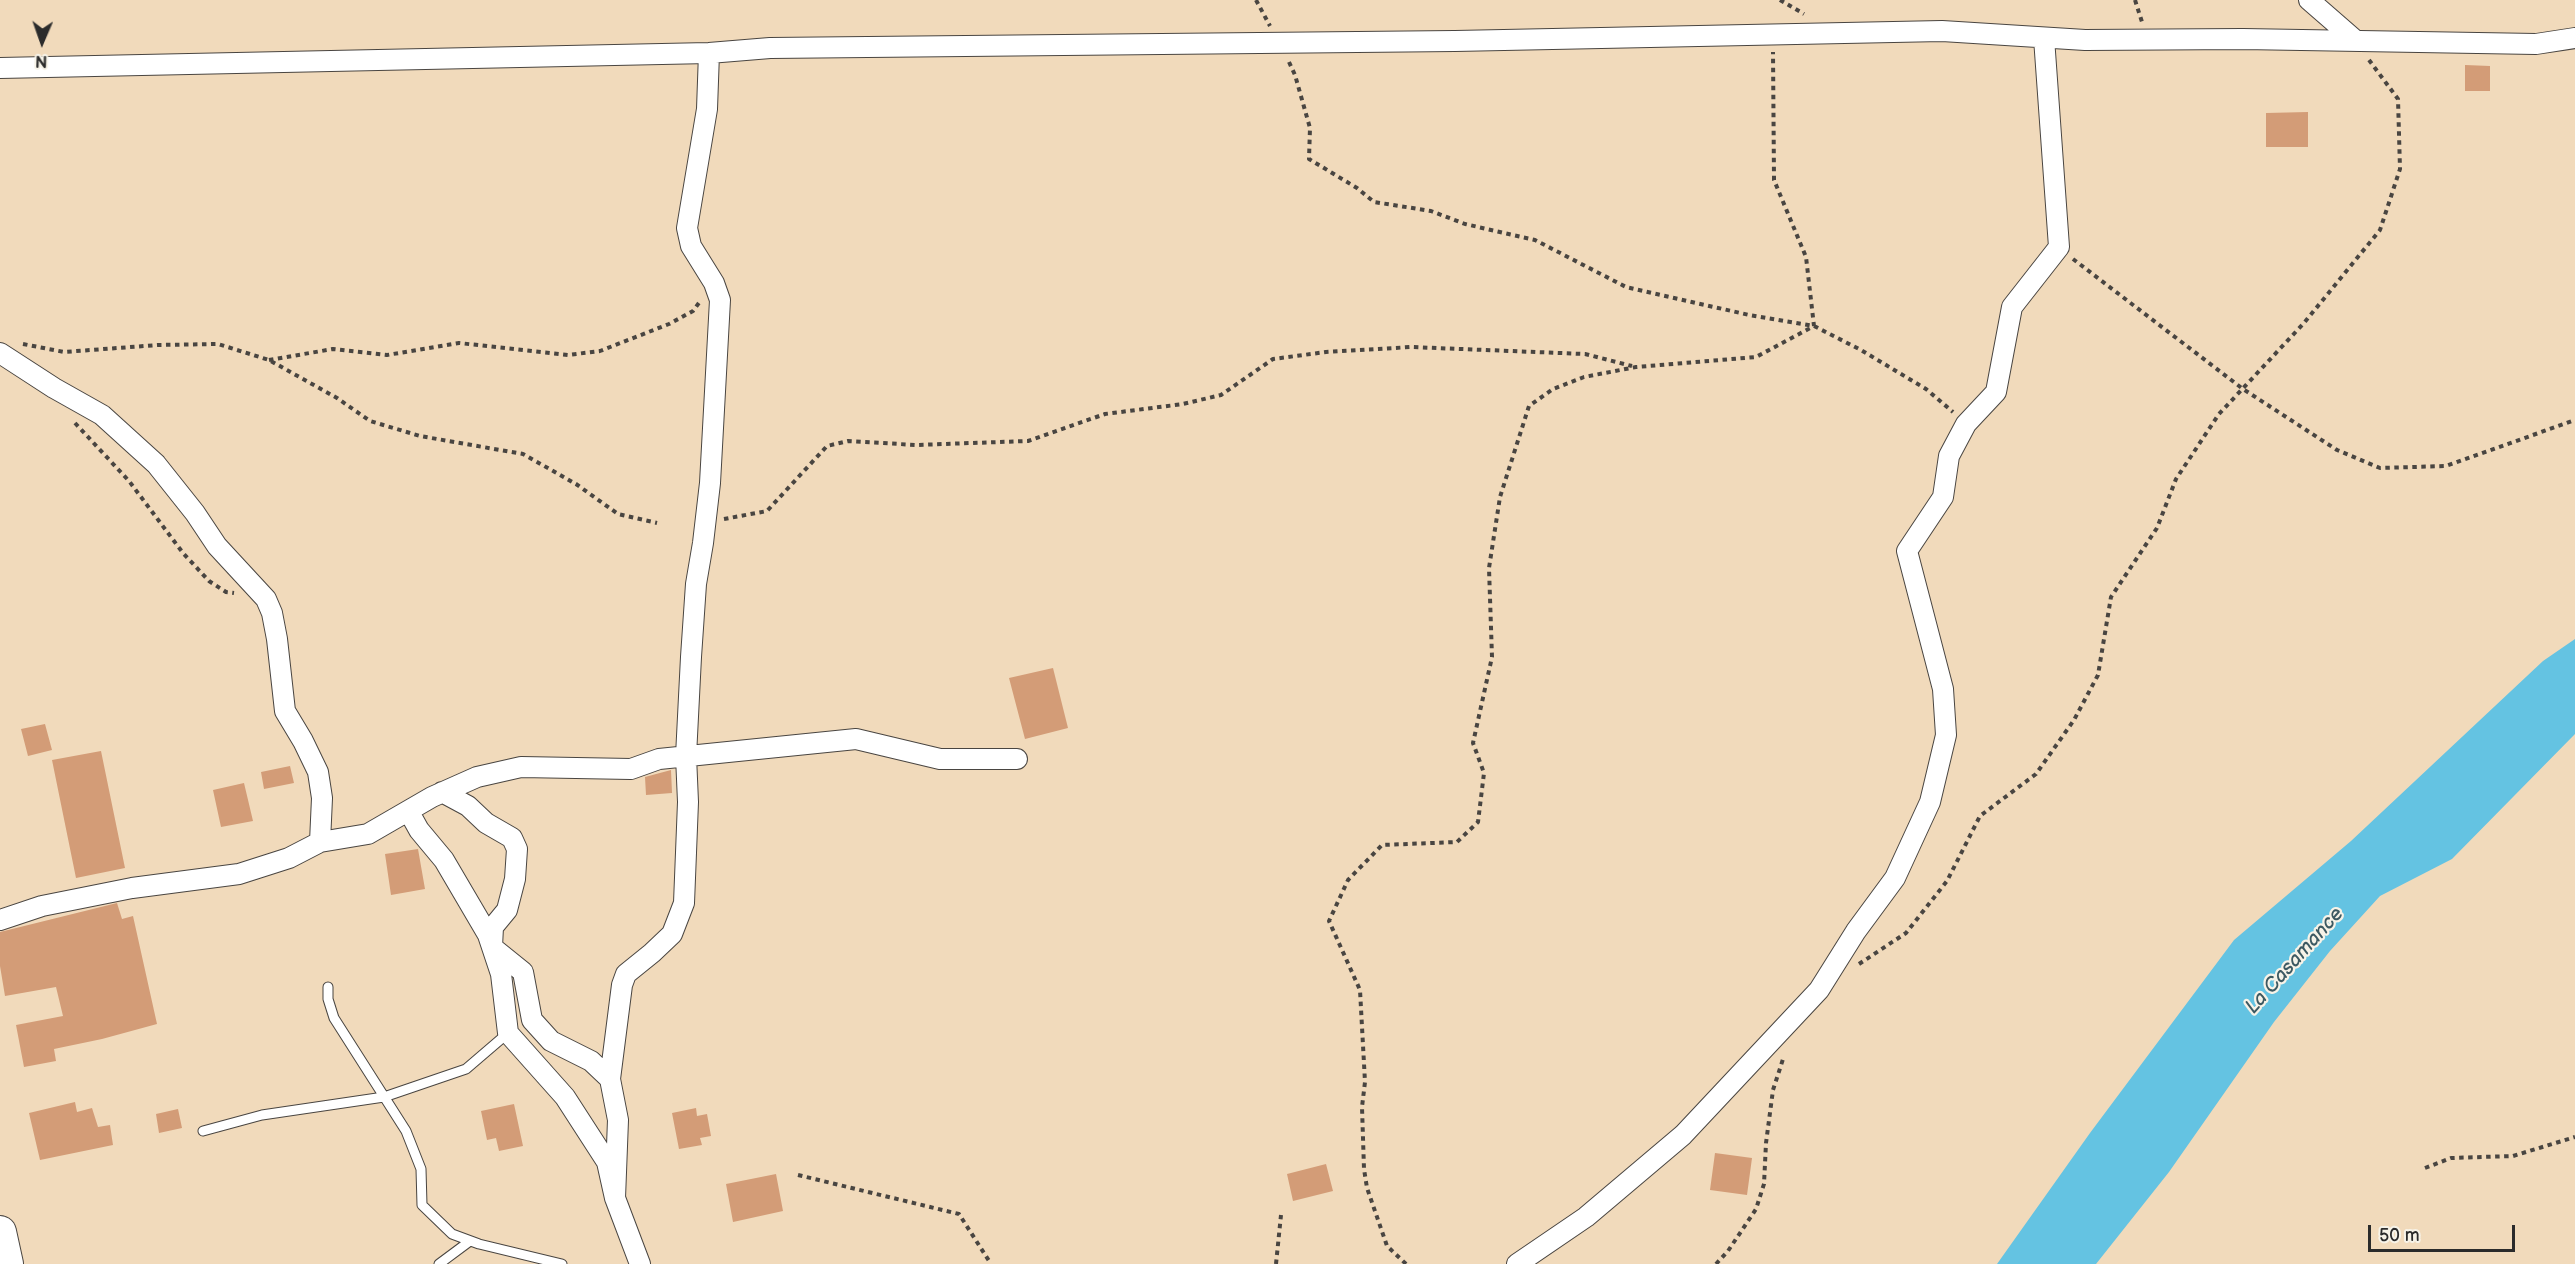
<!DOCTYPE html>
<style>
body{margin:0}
#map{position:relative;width:2575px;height:1264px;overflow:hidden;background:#f1dabb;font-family:"Balsamiq Sans",sans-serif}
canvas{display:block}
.north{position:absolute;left:12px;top:12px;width:60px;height:60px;-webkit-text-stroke:4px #f7f3e8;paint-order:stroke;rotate:182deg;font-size:16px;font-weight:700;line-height:24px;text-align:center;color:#2b2b2b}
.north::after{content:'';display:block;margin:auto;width:21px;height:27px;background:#2b2b2b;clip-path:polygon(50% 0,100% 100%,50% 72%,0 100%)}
.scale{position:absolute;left:2368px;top:1225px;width:147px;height:27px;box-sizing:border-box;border:3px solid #2b2b2b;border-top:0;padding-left:8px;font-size:18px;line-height:21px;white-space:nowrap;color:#2b2b2b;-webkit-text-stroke:4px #f7f3e8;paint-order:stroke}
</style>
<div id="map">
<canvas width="2575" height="1264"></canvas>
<div class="north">N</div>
<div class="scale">50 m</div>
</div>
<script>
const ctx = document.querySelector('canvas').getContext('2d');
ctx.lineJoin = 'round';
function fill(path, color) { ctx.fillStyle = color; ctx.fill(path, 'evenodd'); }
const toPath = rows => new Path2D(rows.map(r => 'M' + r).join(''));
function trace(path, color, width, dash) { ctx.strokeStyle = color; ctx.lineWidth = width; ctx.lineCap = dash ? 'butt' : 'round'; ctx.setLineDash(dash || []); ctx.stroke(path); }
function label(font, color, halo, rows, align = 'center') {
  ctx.font = font + ' "Balsamiq Sans",sans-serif'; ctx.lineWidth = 4.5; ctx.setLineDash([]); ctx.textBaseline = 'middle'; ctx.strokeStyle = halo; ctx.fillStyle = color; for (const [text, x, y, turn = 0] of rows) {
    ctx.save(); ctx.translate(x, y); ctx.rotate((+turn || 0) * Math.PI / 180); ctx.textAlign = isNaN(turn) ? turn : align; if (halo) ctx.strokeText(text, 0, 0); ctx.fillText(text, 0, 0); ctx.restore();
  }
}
const water = toPath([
 [2575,639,2575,734,2452,859,2380,896,2330,951,2274,1022,2169,1172,2096,1264,1997,1264,2090,1133,2234,940,2351,841,2543,661]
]);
const building = toPath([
 [2465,65,2490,66,2490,91,2465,91],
 [2308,112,2308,147,2266,147,2266,113],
 [1053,668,1068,728,1025,739,1009,678],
 [45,724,52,750,28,756,21,729],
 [101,751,125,868,76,878,52,760],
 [290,766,294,783,264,789,261,772],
 [671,770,672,793,646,795,645,777],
 [244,783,253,821,221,827,213,790],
 [418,849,425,889,391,895,385,854],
 [117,903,122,919,133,916,157,1024,102,1039,54,1049,56,1061,24,1067,16,1025,63,1016,56,987,5,996,0,966,0,932],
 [75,1102,77,1112,92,1108,98,1127,110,1125,113,1145,40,1160,29,1113],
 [514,1104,523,1146,499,1151,496,1138,487,1140,481,1111],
 [696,1108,697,1116,707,1114,711,1136,700,1138,702,1145,679,1149,672,1113],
 [178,1109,182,1128,159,1133,156,1114],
 [1715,1153,1752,1158,1747,1195,1710,1190],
 [1326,1164,1333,1191,1293,1201,1287,1174],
 [776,1174,783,1211,733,1222,726,1184]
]);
const path = toPath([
 [1256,0,1270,26],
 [1780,0,1804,14],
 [2135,0,2142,22],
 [1289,62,1295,75,1310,128,1309,159,1357,188,1374,202,1431,211,1465,224,1535,240,1626,287,1749,315,1814,326,1861,350,1926,389,1953,412],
 [2073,259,2243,389,2337,450,2380,468,2446,466,2575,420],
 [23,344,64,352,158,345,218,344,269,360,337,398,370,421,420,436,523,454,576,484,618,514,657,523],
 [269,360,333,349,387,355,459,343,568,355,600,351,669,324,693,311,701,300],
 [75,423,129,481,183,553,209,581,226,592,234,593],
 [724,519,767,511,827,446,848,441,916,445,1028,441,1105,414,1183,404,1221,395,1273,359,1326,352,1411,347,1585,354,1632,366],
 [1859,964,1906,933,1947,881,1980,816,2036,774,2074,720,2098,675,2111,597,2157,528,2176,479,2219,414,2304,323,2380,230,2400,169,2398,99,2369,60],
 [2425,1168,2451,1158,2513,1156,2575,1137],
 [798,1175,959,1214,991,1264],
 [1276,1264,1281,1215],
 [1406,1264,1387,1246,1367,1188,1364,1169,1362,1107,1365,1082,1360,990,1329,921,1348,880,1382,845,1457,842,1478,822,1484,773,1473,743,1492,657,1489,568,1500,497,1529,406,1553,389,1584,377,1636,367,1756,357,1814,326,1806,257,1774,180,1773,52],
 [1716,1264,1728,1251,1756,1209,1764,1184,1766,1143,1773,1090,1784,1056]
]);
const service = toPath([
 [328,987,328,999,334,1018,406,1131,421,1169,422,1205,452,1234,479,1244,562,1264],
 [203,1131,262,1115,384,1097,466,1069,508,1033],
 [439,1264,470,1241]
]);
const minor = toPath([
 [2309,0,2355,40],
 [0,68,709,53,770,48,1455,41,1942,31,2085,40,2243,39,2536,44,2575,38],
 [0,353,54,388,102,415,156,464,195,513,217,546,266,599,272,613,277,639,285,711,303,741,318,772,322,798,320,842],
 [442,792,468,806,486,823,512,838,517,849,515,879,507,910,493,927,492,947,523,972,532,1020,551,1041,591,1061,610,1079],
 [409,812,419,830,444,860,488,935,501,974,508,1033,565,1097,607,1162,615,1198,640,1264],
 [0,920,42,906,132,888,239,874,289,858,320,842,368,834,432,797,477,777,521,767,631,769,659,759,856,739,940,759,1017,759],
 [615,1198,618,1120,610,1079,622,985,626,974,652,953,672,934,684,903,688,802,686,756,691,657,696,584,703,543,710,483,720,300,714,283,691,246,687,228,707,109,709,53],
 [1517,1264,1586,1217,1683,1135,1819,990,1856,931,1895,878,1930,802,1946,735,1943,689,1907,551,1943,497,1949,456,1966,424,1996,392,2012,307,2059,247,2044,38]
]);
const primary = toPath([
 [0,1232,7,1264]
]);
const waterNames = [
 ["La Casamance",2295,961,-48]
];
fill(water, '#64c3e2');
fill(building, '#d39c77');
trace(service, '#494541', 11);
trace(minor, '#494541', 22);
trace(primary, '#494541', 34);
trace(path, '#494541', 4, [4.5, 4.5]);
trace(service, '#fff', 9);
trace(minor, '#fff', 20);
trace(primary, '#fff', 32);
label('italic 20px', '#3c5962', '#f7f3e8', waterNames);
</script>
